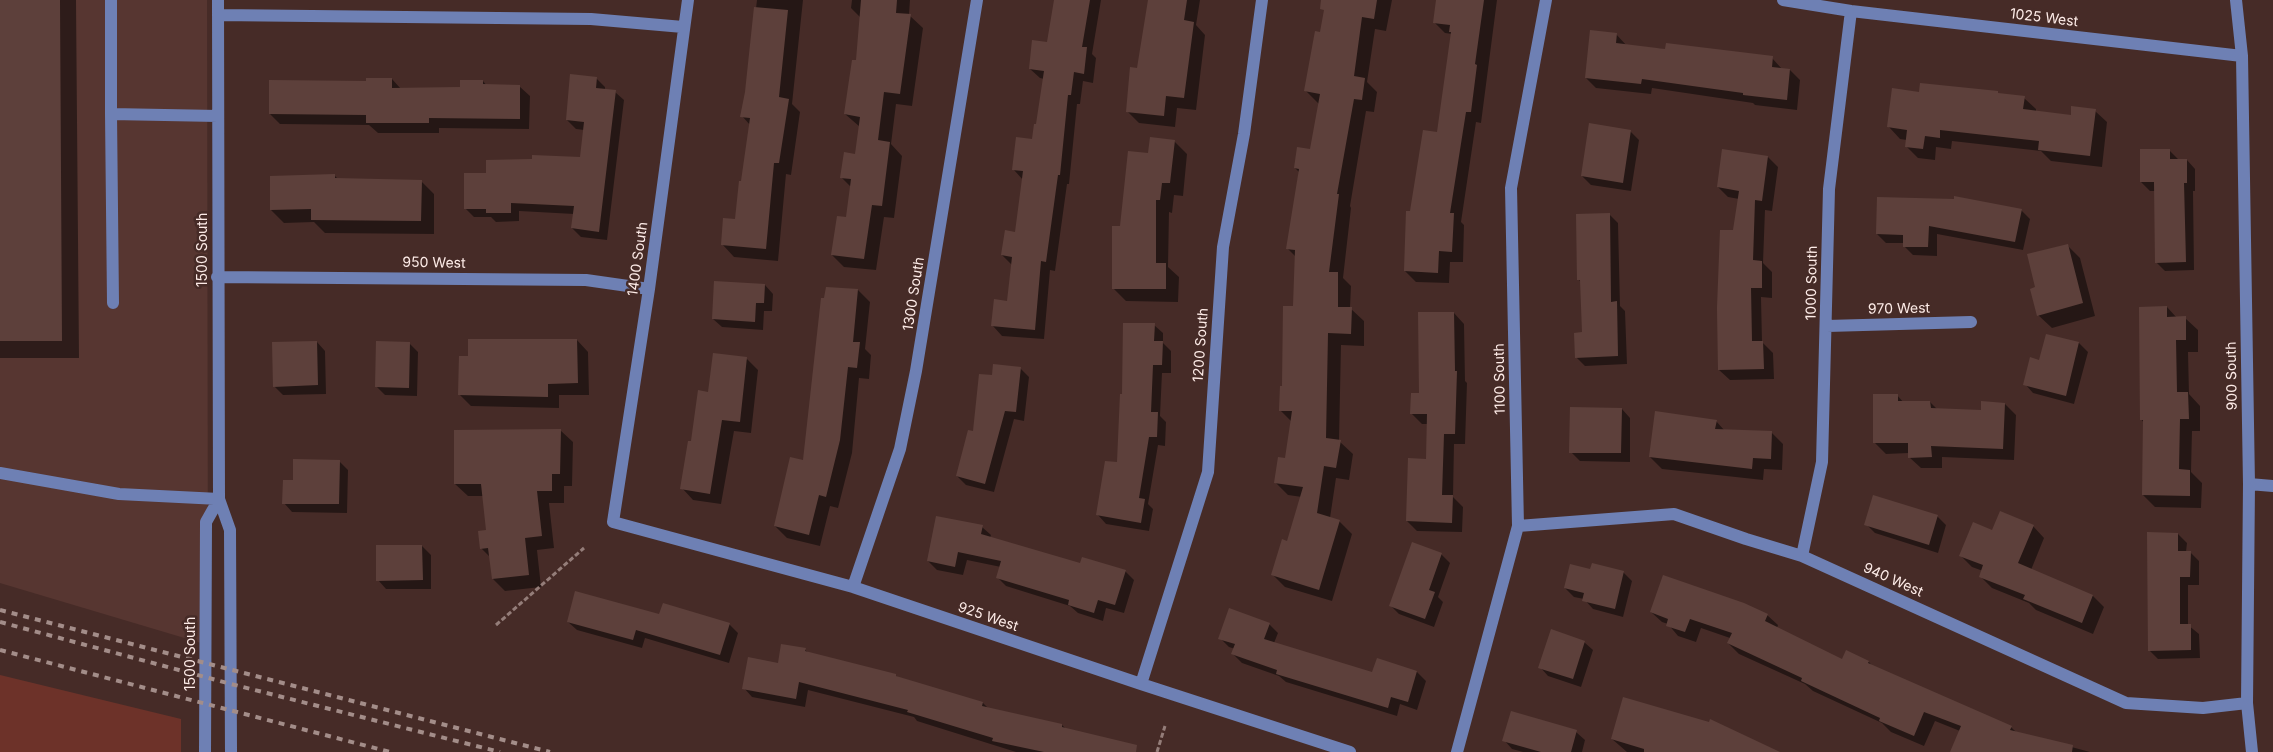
<!DOCTYPE html>
<style>
body{margin:0}
canvas{display:block;background:#462b27}
</style>
<canvas width="2273" height="752"></canvas>
<script>
const ctx = document.querySelector('canvas').getContext('2d');
ctx.lineJoin = 'round';
function fill(path, color) { ctx.fillStyle = color; ctx.fill(path, 'evenodd'); }
const toPath = rows => new Path2D(rows.map(r => 'M' + r).join(''));
function trace(path, color, width, dash) { ctx.strokeStyle = color; ctx.lineWidth = width; ctx.lineCap = dash ? 'butt' : 'round'; ctx.setLineDash(dash || []); ctx.stroke(path); }
function label(font, color, halo, rows, align = 'center') {
  ctx.font = font + ' Inter,sans-serif'; ctx.lineWidth = 5; ctx.setLineDash([]); ctx.textBaseline = 'middle'; ctx.strokeStyle = halo; ctx.fillStyle = color; for (const [text, x, y, turn = 0] of rows) {
    ctx.save(); ctx.translate(x, y); ctx.rotate((+turn || 0) * Math.PI / 180); ctx.textAlign = isNaN(turn) ? turn : align; if (halo) ctx.strokeText(text, 0, 0); ctx.fillText(text, 0, 0); ctx.restore();
  }
}
const built = toPath([
 [0,0,207,0,208,645,0,583]
]);
const green = toPath([
 [0,675,181,719,181,752,0,752]
]);
const shadow = toPath([
 [0,0,76,0,79,358,0,358],
 [757,0,803,0,792,104,800,112,791,175,786,174,778,261,734,257,722,244,736,221,750,125,742,116,746,92],
 [852,0,910,0,909,15,923,28,912,106,896,104,891,144,902,156,894,218,884,217,876,270,844,267,832,255,847,219,852,188,841,177,856,155,860,127,845,114,857,62,861,18,851,8],
 [1055,0,1101,0,1092,54,1096,58,1093,83,1083,81,1080,104,1077,104,1069,184,1067,184,1055,271,1050,270,1044,339,1002,336,993,326,1008,302,1012,265,1002,255,1016,233,1023,180,1014,170,1034,140,1037,125,1044,79,1040,78,1030,69,1048,44],
 [1149,0,1200,0,1196,25,1205,35,1196,110,1177,108,1175,127,1139,123,1127,111,1138,69],
 [1327,0,1392,0,1386,31,1375,29,1367,82,1377,92,1374,112,1366,111,1350,206,1351,208,1343,278,1351,286,1350,308,1364,321,1364,346,1341,345,1339,441,1353,454,1349,480,1336,478,1330,518,1339,521,1352,534,1332,601,1285,587,1273,575,1288,543,1302,497,1288,495,1276,483,1286,460,1291,421,1280,410,1295,307,1296,257,1288,249,1299,172,1295,168,1311,150,1319,104,1306,91,1321,33],
 [1438,0,1497,0,1481,123,1476,122,1461,222,1464,225,1463,262,1450,262,1449,283,1416,282,1405,271,1412,212,1438,134,1452,34,1445,33,1434,22],
 [1616,34,1627,46,1772,58,1782,69,1790,70,1800,80,1797,110,1755,105,1753,103,1652,88,1651,94,1596,88,1586,78],
 [596,78,605,87,605,90,615,92,624,100,607,240,581,237,572,228,574,214,519,211,519,221,496,222,491,217,474,217,465,208,488,174,581,158,584,130,576,129,567,120],
 [392,79,401,89,461,88,483,81,487,86,519,86,530,96,529,129,439,128,439,133,378,133,369,125,280,124,270,114,367,82],
 [1920,93,2024,98,2036,109,2036,112,2072,116,2095,111,2107,122,2102,167,2051,161,2041,151,1952,141,1951,149,1936,147,1935,160,1918,158,1906,146,1907,140,1900,139,1889,127],
 [1630,131,1639,140,1631,191,1591,185,1582,176],
 [1174,141,1187,154,1183,196,1174,195,1172,213,1169,212,1168,267,1179,277,1178,302,1126,301,1113,288,1149,154],
 [2170,151,2179,160,2187,160,2195,169,2195,191,2193,191,2194,270,2165,271,2156,262,2155,191,2150,191,2141,182],
 [1768,157,1778,167,1772,211,1765,210,1763,263,1772,272,1772,298,1761,297,1762,342,1773,353,1774,379,1730,380,1719,370,1739,199,1728,197,1718,187],
 [335,176,339,180,421,181,434,194,434,234,325,233,314,222,284,223,271,210],
 [2021,210,2030,219,2023,250,1937,234,1937,256,1913,255,1904,246,1904,243,1886,243,1877,234],
 [1609,214,1618,223,1620,306,1625,311,1627,364,1585,366,1576,357,1584,334,1582,283,1578,279],
 [2067,245,2080,258,2095,316,2052,328,2038,315,2037,288],
 [765,285,773,294,772,311,764,311,763,330,722,327,713,319],
 [827,288,858,290,870,302,865,349,871,355,869,379,859,378,852,453,838,508,830,506,820,546,787,538,775,526,804,462],
 [2167,307,2177,318,2185,318,2198,330,2198,352,2188,352,2189,394,2200,406,2200,431,2192,431,2191,472,2202,483,2201,508,2155,507,2143,495,2144,423,2141,419],
 [1454,313,1464,324,1465,381,1467,383,1465,444,1454,444,1453,497,1463,507,1462,532,1417,531,1407,521,1427,460,1428,424,1422,424,1411,413],
 [1154,325,1163,333,1163,343,1171,351,1171,373,1162,373,1160,416,1166,422,1165,446,1158,445,1148,504,1153,509,1149,531,1106,524,1098,515,1118,464,1123,395],
 [2047,335,2079,343,2088,352,2074,404,2033,393,2025,384,2040,361],
 [577,340,588,352,589,395,559,395,559,408,471,406,460,395],
 [317,342,325,351,326,394,283,395,274,386],
 [409,343,418,352,417,396,385,395,376,386],
 [747,359,758,370,751,433,734,431,721,504,693,500,682,488,692,443,709,393],
 [1020,368,1029,377,1024,421,1014,419,994,492,966,485,957,476,993,376],
 [1897,395,1904,403,1930,402,1937,409,1982,411,2005,404,2016,415,2014,460,1942,457,1942,468,1921,468,1909,457,1909,453,1886,454,1875,443],
 [1622,409,1630,418,1630,462,1580,461,1571,452],
 [1716,421,1725,431,1771,432,1783,444,1782,470,1764,469,1763,480,1662,469,1650,457],
 [560,430,573,442,572,486,564,486,564,503,549,503,554,548,537,550,541,587,505,591,493,579,491,558,481,548,487,532,483,496,468,496,455,484],
 [339,461,348,470,347,513,292,512,284,503,294,482],
 [1937,516,1946,525,1938,553,1875,533,1866,524],
 [2033,526,2044,538,2031,570,2093,596,2104,607,2093,634,2036,610,2029,603,1992,588,1980,576,1983,571,1972,567,1961,556,1993,532],
 [982,527,991,535,990,538,1081,565,1125,571,1134,580,1124,613,1106,608,1103,621,1078,613,1070,606,1006,586,998,578,1001,567,967,560,963,575,937,570,928,561],
 [2178,534,2187,543,2186,552,2190,552,2199,561,2199,585,2188,585,2188,625,2199,634,2200,658,2158,659,2149,650],
 [422,546,431,555,431,589,386,589,378,580],
 [1441,554,1450,563,1438,597,1443,602,1434,627,1399,614,1390,605],
 [1591,570,1623,572,1632,581,1623,617,1593,609,1584,599,1574,597,1565,588],
 [1651,612,1767,615,1778,625,1777,628,1842,661,1847,652,1869,662,1873,667,2011,727,2016,732,2090,752,1952,752,1960,731,1935,721,1924,746,1891,732,1882,723,1813,691,1805,684,1739,654,1728,643,1730,638,1701,628,1696,642,1678,636,1668,624,1662,622],
 [568,622,729,624,738,633,729,663,645,638,642,648,577,630],
 [1269,624,1278,633,1274,643,1373,674,1377,660,1417,672,1426,681,1417,710,1400,704,1397,716,1286,682,1279,676,1242,663,1233,654,1235,649,1229,647,1220,638],
 [1584,642,1593,650,1581,687,1548,676,1540,667],
 [805,650,809,653,895,675,899,678,983,703,989,709,1062,725,1066,729,1120,752,1016,752,917,721,914,717,808,690,805,707,752,697,744,688,779,664],
 [1576,732,1585,740,1582,752,1523,752,1512,749,1504,740],
 [1612,739,1777,752,1627,752]
]);
const building = toPath([
 [0,0,60,0,62,341,0,341],
 [861,0,897,0,896,13,911,14,900,94,884,92,878,140,890,142,882,206,872,205,864,259,831,255,837,216,846,217,851,179,840,178,844,152,855,154,860,117,844,114,852,60,856,60],
 [1054,0,1090,0,1082,47,1087,47,1084,74,1074,72,1071,95,1068,95,1060,175,1058,175,1046,262,1041,261,1035,330,991,326,994,299,1007,301,1012,257,1001,255,1005,230,1015,232,1023,171,1012,170,1016,137,1032,139,1034,124,1036,124,1044,71,1029,69,1032,40,1047,42],
 [1148,0,1187,0,1184,20,1194,22,1184,98,1166,96,1164,116,1126,112,1130,67,1137,68],
 [1321,0,1377,0,1374,19,1362,17,1354,76,1365,78,1362,100,1354,99,1337,194,1339,194,1329,272,1338,272,1338,307,1352,307,1351,334,1328,333,1326,438,1341,440,1336,468,1324,466,1317,513,1340,520,1319,590,1271,575,1282,539,1287,541,1303,487,1274,483,1278,457,1285,458,1292,411,1279,411,1280,386,1282,386,1283,306,1293,306,1295,250,1286,249,1299,169,1294,168,1297,147,1310,149,1320,94,1304,91,1315,31,1320,32,1324,10,1320,9],
 [1436,0,1484,0,1475,64,1477,65,1471,112,1466,112,1450,213,1454,213,1452,252,1439,251,1438,273,1404,271,1406,211,1410,211,1423,130,1437,132,1451,32,1449,32,1450,25,1433,23],
 [754,7,788,10,779,97,789,99,779,163,774,163,766,249,721,245,723,218,735,219,739,181,741,181,750,118,740,117,745,92],
 [1590,30,1617,33,1616,43,1665,49,1666,43,1773,56,1772,67,1790,69,1787,100,1743,95,1743,93,1642,79,1641,84,1585,78],
 [570,74,597,77,596,88,616,90,599,232,571,228,574,206,511,203,511,213,486,213,486,209,464,209,464,173,486,173,486,160,532,159,532,155,580,157,584,122,566,120],
 [366,78,392,78,392,88,460,87,460,80,483,80,483,84,520,85,520,119,429,118,429,123,366,123,366,115,269,114,269,80,366,81],
 [1920,83,1998,91,1998,93,2025,96,2023,109,2071,115,2071,106,2096,109,2090,156,2038,150,2039,141,1940,130,1940,138,1925,136,1923,149,1905,147,1907,130,1887,127,1892,88,1919,92],
 [1589,123,1631,130,1623,183,1581,176],
 [1150,137,1175,140,1170,183,1162,183,1160,200,1156,200,1156,263,1166,263,1166,289,1112,289,1112,226,1120,226,1128,151,1148,153],
 [1722,149,1768,156,1762,201,1755,200,1753,260,1762,261,1762,288,1751,288,1752,341,1763,341,1764,369,1718,370,1717,308,1720,230,1733,230,1739,191,1717,187],
 [2140,149,2170,149,2170,159,2187,159,2187,183,2184,183,2186,262,2155,263,2154,182,2140,182],
 [335,174,335,178,422,180,421,221,311,220,311,209,270,210,270,176],
 [1954,196,2022,209,2015,242,1929,226,1928,247,1903,247,1903,235,1876,234,1877,197,1954,199],
 [1610,213,1611,302,1617,301,1618,356,1575,358,1574,333,1582,332,1580,280,1577,280,1576,214],
 [2068,244,2083,303,2037,316,2030,289,2035,287,2027,254],
 [714,281,765,284,764,303,756,303,755,322,712,319],
 [826,287,858,289,853,342,860,342,857,368,848,367,840,440,826,497,819,495,809,535,774,526,790,457,803,460,821,298,824,298],
 [2167,306,2167,317,2186,316,2186,340,2176,340,2177,392,2188,392,2189,419,2180,419,2179,469,2190,470,2190,496,2142,495,2143,420,2140,420,2139,307],
 [1418,312,1454,312,1455,371,1457,371,1455,434,1444,434,1442,495,1453,495,1452,523,1406,521,1408,458,1426,459,1427,414,1410,414,1411,393,1419,393],
 [1123,323,1155,323,1154,341,1163,341,1162,365,1153,365,1151,412,1158,412,1157,437,1149,437,1139,498,1145,499,1141,523,1096,515,1105,461,1117,462,1120,394,1122,394],
 [2046,334,2079,342,2066,396,2023,385,2030,357,2039,360],
 [468,339,577,339,578,383,548,384,548,397,458,395,459,356,468,356],
 [317,341,318,385,273,387,272,342],
 [376,341,410,342,409,388,375,387],
 [713,353,747,357,740,422,722,420,710,494,680,489,688,441,691,441,698,390,708,392],
 [993,364,1021,367,1016,412,1005,411,985,484,956,476,968,430,973,431,979,374,992,375],
 [1873,394,1898,394,1898,401,1930,401,1931,408,1981,410,1981,401,2005,403,2003,449,1931,446,1932,457,1908,458,1908,443,1873,443],
 [1570,407,1622,408,1621,453,1569,453],
 [1655,411,1717,420,1715,429,1772,431,1771,459,1753,458,1752,469,1649,457],
 [561,429,560,474,552,474,552,491,537,491,542,536,525,538,529,575,492,579,488,548,480,549,478,531,486,530,481,484,454,484,454,430],
 [293,459,340,460,339,504,282,504,283,480,293,480],
 [1873,495,1938,515,1929,545,1864,525],
 [2000,511,2034,525,2018,563,2093,595,2082,623,2023,599,2025,595,1979,577,1983,565,1959,556,1973,522,1992,530],
 [936,516,983,525,981,534,1080,563,1082,557,1126,570,1115,605,1098,600,1094,613,1068,605,1069,600,996,578,1001,561,958,552,955,567,927,561],
 [2147,532,2178,533,2178,551,2191,551,2190,577,2180,577,2180,624,2191,624,2191,650,2148,651],
 [1412,542,1442,553,1429,590,1435,592,1425,619,1389,606],
 [376,545,422,545,423,580,376,581],
 [1592,563,1624,571,1615,609,1582,601,1584,593,1564,588,1570,564,1590,569],
 [1663,575,1744,603,1768,614,1765,621,1842,659,1846,650,1869,661,1868,663,2012,726,2010,730,2073,745,2072,752,1950,752,1961,726,1924,712,1914,736,1879,721,1880,718,1801,681,1802,678,1727,643,1732,633,1690,619,1685,632,1666,626,1668,619,1650,612],
 [575,591,659,614,663,603,730,623,720,655,636,630,633,640,567,622],
 [1229,608,1270,623,1264,639,1372,672,1377,658,1417,671,1408,702,1391,697,1388,708,1276,674,1277,670,1231,654,1235,644,1218,639],
 [1551,629,1585,641,1573,679,1538,668],
 [781,644,806,648,805,651,896,674,896,676,983,702,982,706,1062,724,1062,727,1137,745,1136,752,1044,752,992,741,993,738,907,712,908,710,799,682,796,699,742,689,748,657,778,663],
 [1623,697,1709,722,1710,719,1780,752,1644,752,1644,749,1611,739],
 [1511,711,1577,730,1571,752,1541,752,1502,741]
]);
const path = toPath([
 [496,625,584,548],
 [1157,752,1165,726]
]);
const minor = toPath([
 [111,0,111,114,218,116],
 [218,0,219,499,230,530,231,752],
 [688,0,649,289,613,522,853,587,1141,684,1350,752],
 [1783,0,1851,11,2242,56],
 [2236,0,2242,56,2249,484,2247,703,2252,752],
 [218,15,591,19,683,27],
 [111,114,113,303],
 [217,277,586,280,649,289],
 [1827,326,1971,322],
 [0,473,119,494,219,499],
 [2249,484,2273,486],
 [1518,526,1674,514,1746,539,1802,556,2126,703,2203,708,2247,703],
 [1802,556,1822,462,1829,189,1851,11],
 [853,587,900,449,916,371,977,0],
 [1141,684,1208,472,1223,247,1244,134,1262,0],
 [205,752,206,522,219,499],
 [1457,752,1518,526,1511,188,1546,0]
]);
const rail = toPath([
 [0,610,550,752],
 [0,622,231,684,500,752],
 [0,650,390,752]
]);
const streetNames = [
 ["1025 West",2044,18,7],
 ["1500 South",203,250,-90],
 ["1400 South",638,259,-82],
 ["950 West",434,263,1],
 ["1000 South",1812,283,-89],
 ["1300 South",914,294,-81],
 ["970 West",1899,309,-1],
 ["1200 South",1201,345,-86],
 ["900 South",2232,376,-91],
 ["1100 South",1500,379,-91],
 ["940 West",1893,580,24],
 ["925 West",988,617,19],
 ["1500 South",191,654,-90]
];
fill(built, '#573631');
fill(green, '#6d3229');
fill(shadow, '#0007');
fill(building, '#5d403b');
trace(path, '#947d79', 3, [5, 2.5]);
trace(minor, '#6e80b4', 12);
trace(rail, '#a38d89', 4, [6, 6]);
label('14px', '#fdebe7', '#462b27', streetNames);
</script>
